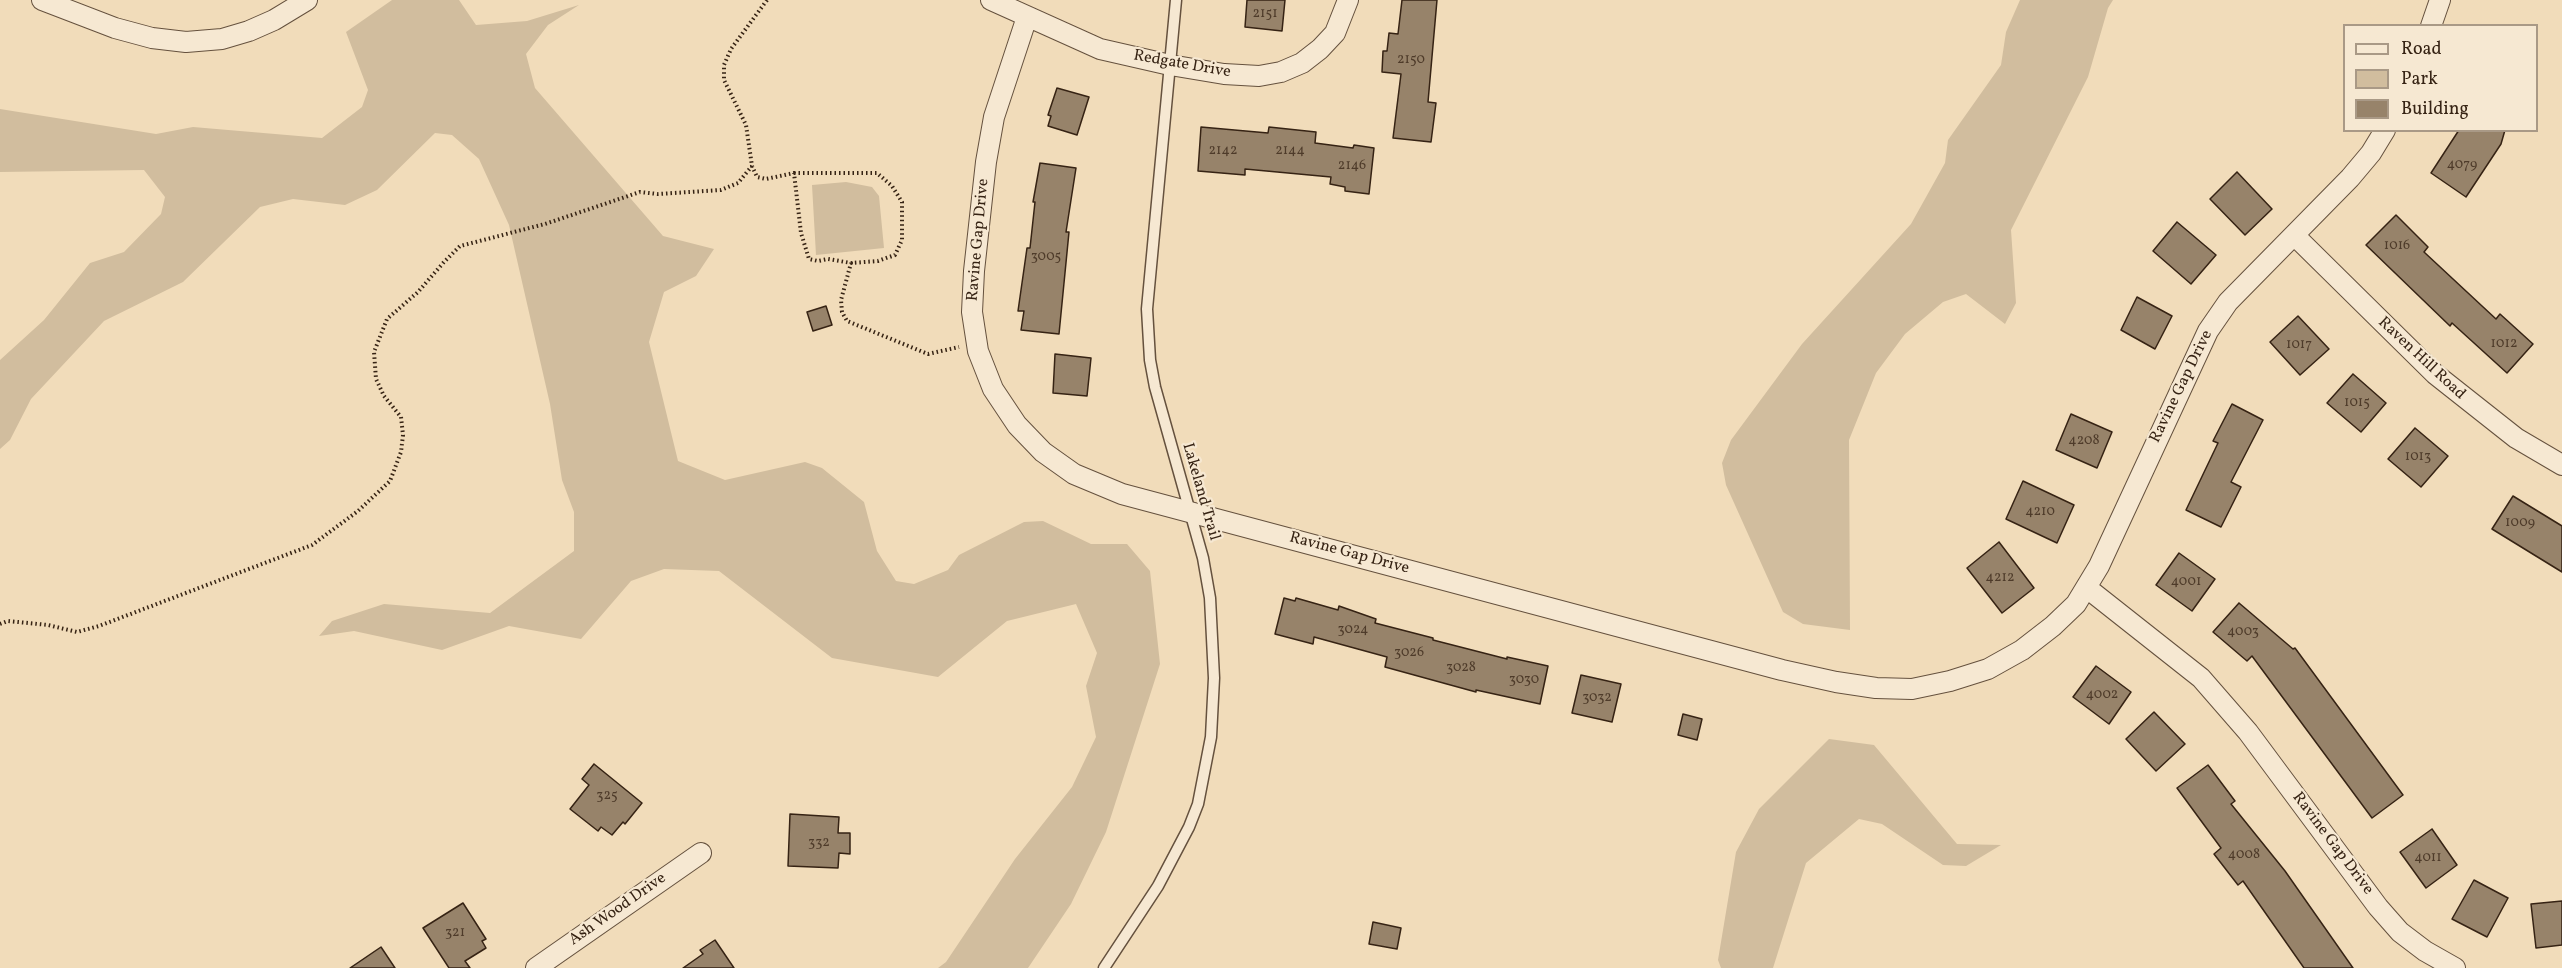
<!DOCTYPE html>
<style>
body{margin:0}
#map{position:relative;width:2562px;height:968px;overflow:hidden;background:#f1dcba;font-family:Vollkorn,serif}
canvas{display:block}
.legend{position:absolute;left:2343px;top:24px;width:195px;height:108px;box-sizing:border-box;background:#f6e8d2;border:2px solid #a99986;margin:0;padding:8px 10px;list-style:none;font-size:18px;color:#362314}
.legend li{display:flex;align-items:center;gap:12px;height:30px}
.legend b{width:30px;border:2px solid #a99986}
</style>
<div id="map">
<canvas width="2562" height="968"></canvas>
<ul class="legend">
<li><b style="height:8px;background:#f6e8d2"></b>Road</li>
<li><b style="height:16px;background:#d1bd9e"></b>Park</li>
<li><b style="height:16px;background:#97836a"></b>Building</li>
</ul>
</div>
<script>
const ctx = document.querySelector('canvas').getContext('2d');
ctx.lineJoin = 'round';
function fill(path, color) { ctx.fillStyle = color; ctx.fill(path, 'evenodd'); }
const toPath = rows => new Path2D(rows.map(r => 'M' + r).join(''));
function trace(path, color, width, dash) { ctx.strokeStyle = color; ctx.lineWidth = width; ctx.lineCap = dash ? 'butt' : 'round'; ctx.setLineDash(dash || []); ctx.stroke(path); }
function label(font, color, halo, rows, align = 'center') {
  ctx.font = font + ' Vollkorn,serif'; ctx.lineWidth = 4.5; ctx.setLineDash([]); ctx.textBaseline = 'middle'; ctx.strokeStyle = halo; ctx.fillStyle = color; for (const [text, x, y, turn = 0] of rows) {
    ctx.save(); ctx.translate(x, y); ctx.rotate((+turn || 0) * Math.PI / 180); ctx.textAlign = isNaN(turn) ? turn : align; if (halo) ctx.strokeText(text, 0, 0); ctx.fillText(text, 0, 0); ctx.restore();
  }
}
const green = toPath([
 [392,0,459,0,476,25,527,21,579,5,548,25,526,54,535,88,663,236,714,249,696,276,664,292,649,342,678,461,725,480,805,462,822,468,864,502,877,551,896,581,914,584,948,570,959,555,1024,522,1043,521,1091,544,1127,544,1150,571,1160,664,1106,832,1071,904,1028,968,938,968,946,962,1015,859,1072,787,1096,737,1086,686,1097,653,1076,604,1007,621,938,677,832,658,719,571,664,569,631,581,581,639,509,626,442,650,354,631,319,636,332,621,384,604,490,613,574,551,574,512,562,480,550,404,509,225,479,159,452,135,435,133,377,190,345,205,293,199,260,207,183,282,104,321,31,399,10,440,0,449,0,360,44,320,90,263,124,252,161,214,165,197,144,170,0,172,0,109,156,134,193,127,322,138,362,107,368,90,346,32],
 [2020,0,2113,0,2108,8,2088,77,2011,230,2016,303,2005,324,1966,294,1943,302,1905,334,1876,373,1849,440,1850,630,1803,624,1783,612,1726,485,1722,463,1731,440,1802,344,1911,224,1945,163,1948,140,2001,65,2006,32],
 [846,182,872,187,879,196,884,248,816,255,812,185],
 [1829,739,1874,745,1957,844,2001,845,1966,866,1943,865,1882,824,1859,819,1806,863,1773,968,1721,968,1718,960,1736,852,1759,809]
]);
const building = toPath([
 [1247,0,1285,0,1282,31,1245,27,1247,0],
 [1402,0,1437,0,1428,102,1436,103,1431,142,1393,138,1401,74,1382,72,1383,51,1387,51,1389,33,1398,34,1402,0],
 [1057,88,1089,97,1077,135,1048,126,1051,116,1048,115,1057,88],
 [1201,127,1268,133,1269,127,1316,132,1315,143,1353,148,1354,145,1374,148,1369,194,1345,191,1345,187,1330,184,1331,177,1245,169,1245,175,1198,171,1201,127],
 [2459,130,2505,130,2501,144,2466,197,2431,173,2459,130],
 [1040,163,1076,168,1066,232,1069,232,1059,334,1021,330,1024,311,1018,311,1027,248,1030,248,1035,202,1033,202,1040,163],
 [2237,172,2272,209,2245,235,2210,199,2237,172],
 [2396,215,2428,247,2424,252,2496,319,2500,314,2533,344,2507,373,2452,323,2450,326,2366,245,2396,215],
 [2177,222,2216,255,2191,284,2153,251,2177,222],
 [2137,297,2172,316,2155,349,2121,330,2137,297],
 [826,306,832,325,813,331,807,312,826,306],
 [2298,316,2329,349,2300,375,2270,342,2298,316],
 [1055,354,1091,358,1087,396,1053,393,1055,354],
 [2353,374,2386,403,2361,432,2327,403,2353,374],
 [2232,404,2263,420,2231,482,2241,487,2221,527,2186,510,2218,443,2213,441,2232,404],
 [2071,414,2112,432,2097,468,2056,450,2071,414],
 [2415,428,2448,456,2421,487,2388,459,2415,428],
 [2023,481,2074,505,2057,543,2006,519,2023,481],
 [2513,496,2562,526,2562,572,2492,529,2513,496],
 [1999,542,2034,588,2002,613,1967,568,1999,542],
 [2179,553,2215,579,2192,611,2156,585,2179,553],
 [1284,598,1295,601,1296,598,1338,610,1339,606,1376,619,1375,623,1433,638,1433,640,1507,659,1507,657,1548,666,1540,704,1476,690,1476,692,1385,667,1387,657,1314,637,1313,644,1275,634,1284,598],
 [2239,603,2293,649,2295,648,2403,795,2372,818,2252,656,2247,661,2213,632,2239,603],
 [2096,666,2131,692,2109,724,2073,697,2096,666],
 [1581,675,1621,684,1612,722,1572,713,1581,675],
 [2154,712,2185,744,2156,771,2126,739,2154,712],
 [1683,714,1702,719,1697,740,1678,735,1683,714],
 [594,764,642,803,625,824,623,822,612,835,601,827,598,831,570,809,589,785,582,779,594,764],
 [2208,765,2235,801,2231,804,2285,871,2353,968,2304,968,2243,881,2238,885,2214,854,2221,848,2177,788,2208,765],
 [790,814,839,817,838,833,850,833,850,854,839,853,838,868,788,866,790,814],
 [2432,829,2457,865,2426,888,2400,852,2432,829],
 [2474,880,2508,898,2487,937,2452,919,2474,880],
 [2562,901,2562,945,2536,948,2531,904,2562,901],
 [463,903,486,939,482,941,486,948,465,961,470,968,449,968,423,928,463,903],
 [1373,922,1401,928,1397,949,1369,944,1373,922],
 [715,940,734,968,683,968,703,954,700,950,715,940],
 [381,947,395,968,350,968,381,947]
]);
const path = toPath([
 [767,0,731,49,724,65,724,80,746,125,752,166,757,177,766,179,794,173,801,233,809,259,818,261,828,259,851,263,841,300,842,312,847,321,928,354,959,347],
 [794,173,877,173,892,186,902,202,902,240,895,255,878,261,851,263],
 [0,624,8,621,48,625,77,632,99,626,312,545,358,511,390,481,401,452,403,435,401,417,384,396,376,379,374,352,387,319,418,292,444,262,460,246,545,224,640,192,658,194,721,190,738,183,752,166]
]);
const lane = toPath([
 [1104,968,1158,886,1189,827,1198,804,1211,737,1214,678,1210,598,1203,558,1155,387,1150,360,1147,309,1176,0]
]);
const street = toPath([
 [42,0,115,28,152,38,186,42,222,39,249,31,274,20,307,0],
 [991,0,1100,49,1170,65,1224,74,1259,76,1281,72,1302,63,1320,49,1335,33,1348,0],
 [1027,17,994,117,986,162,974,271,972,312,978,351,993,389,1017,425,1043,452,1074,474,1122,494,1782,670,1836,682,1876,688,1912,689,1950,681,1988,669,2022,650,2053,626,2076,604,2099,566,2208,331,2228,302,2350,178,2371,153,2385,130],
 [2431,26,2440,0],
 [2294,235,2435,374,2516,438,2562,465],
 [2087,588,2201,678,2248,732,2378,907,2400,932,2425,951,2455,968],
 [536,968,701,853]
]);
const numberNames = [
 ["2151",1265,14],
 ["2150",1411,60],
 ["2142",1223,151],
 ["2144",1290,151],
 ["4079",2462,165],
 ["2146",1352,166],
 ["1016",2397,246],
 ["3005",1046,257],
 ["1012",2504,344],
 ["1017",2299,345],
 ["1015",2357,403],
 ["4208",2084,441],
 ["1013",2418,457],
 ["4210",2040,512],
 ["1009",2520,523],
 ["4212",2000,578],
 ["4001",2186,582],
 ["3024",1353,630],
 ["4003",2243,632],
 ["3026",1409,653],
 ["3028",1461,668],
 ["3030",1524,680],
 ["4002",2102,695],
 ["3032",1597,698],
 ["325",607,796],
 ["332",819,843],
 ["4008",2244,855],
 ["4011",2428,858],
 ["321",455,933]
];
const streetNames = [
 ["Redgate Drive",1182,65,10],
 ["Ravine Gap Drive",979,240,-85],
 ["Raven Hill Road",2421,359,43],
 ["Ravine Gap Drive",2182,387,-64],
 ["Lakeland Trail",1200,492,74],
 ["Ravine Gap Drive",1349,554,15],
 ["Ravine Gap Drive",2332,844,53],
 ["Ash Wood Drive",618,910,-35]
];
fill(green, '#d1bd9e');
fill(building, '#97836a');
trace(building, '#362314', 1.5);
trace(lane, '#65513e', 13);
trace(street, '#65513e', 22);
trace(path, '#362314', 4, [1.5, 3]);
trace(lane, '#f6e8d2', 10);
trace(street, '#f6e8d2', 20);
label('14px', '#4e3b2a', null, numberNames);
label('16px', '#362314', '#f6e8d2', streetNames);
</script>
